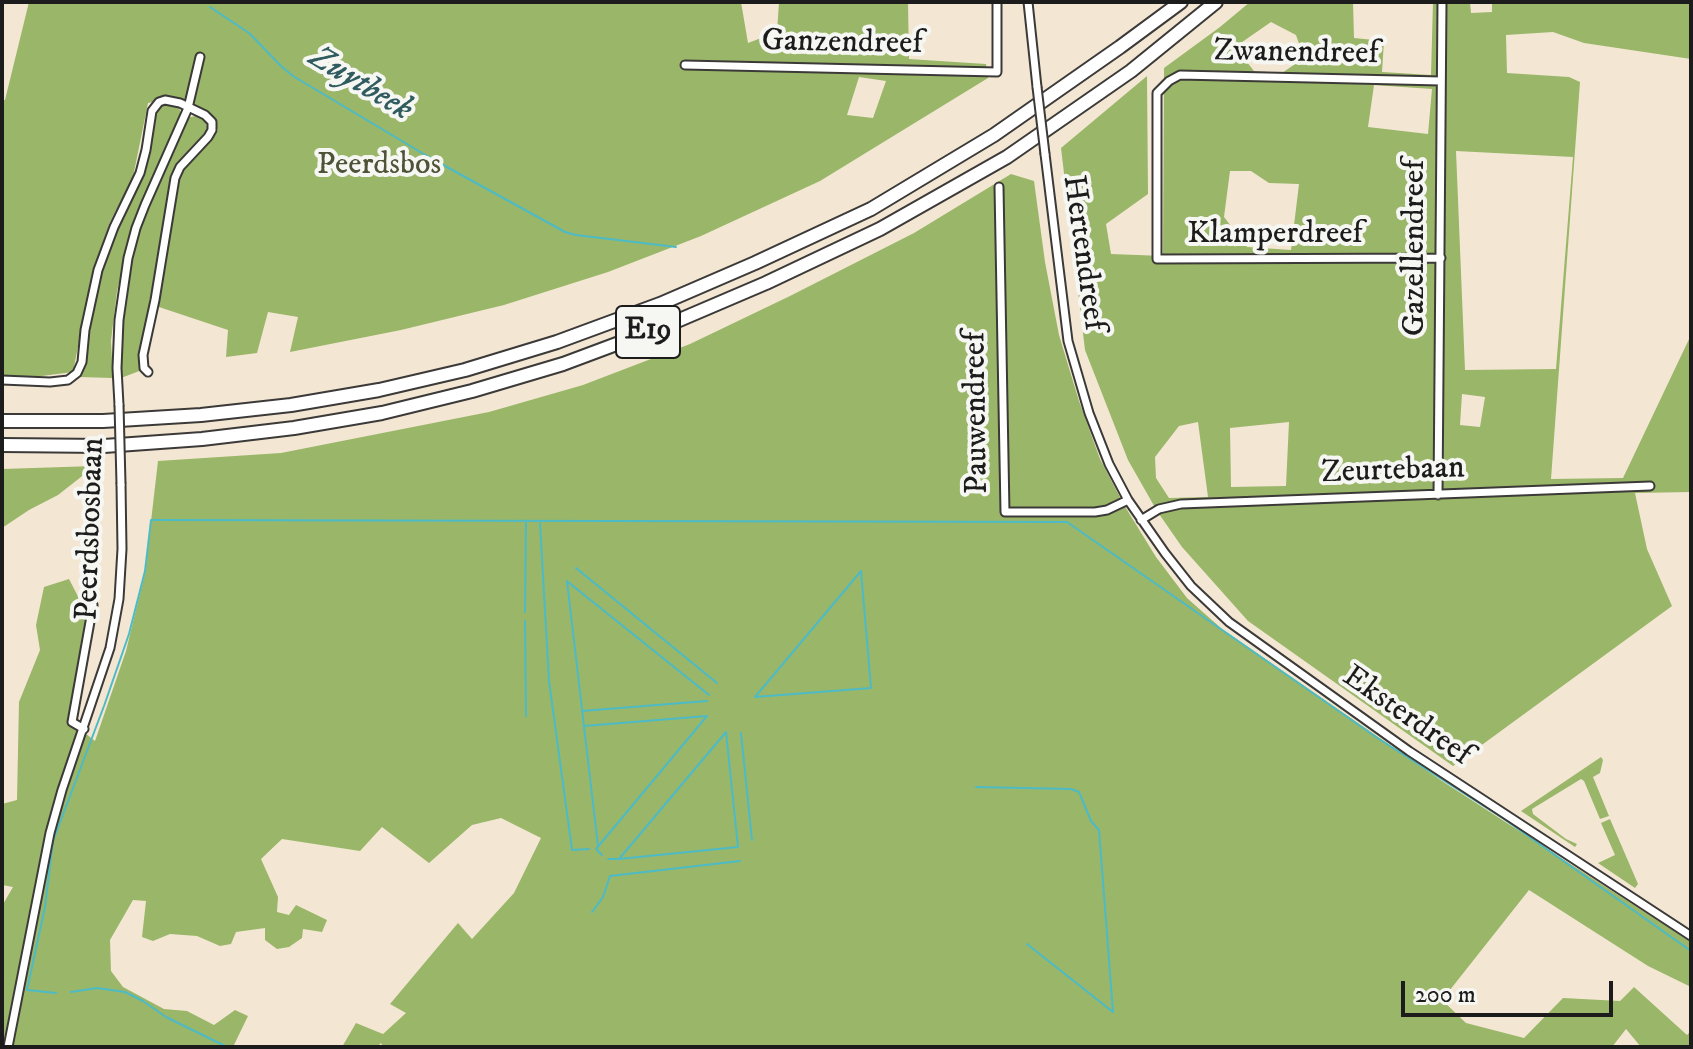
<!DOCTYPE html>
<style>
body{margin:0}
#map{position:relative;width:1693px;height:1049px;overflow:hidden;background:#f3e7d4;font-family:"IM FELL DW Pica",serif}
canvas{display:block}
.frame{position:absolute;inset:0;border:4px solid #1c1c1c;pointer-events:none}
.scale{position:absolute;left:1401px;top:981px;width:212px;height:36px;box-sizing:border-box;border:4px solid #1c1c1c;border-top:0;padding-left:10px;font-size:24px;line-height:28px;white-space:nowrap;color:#1c1c1c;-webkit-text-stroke:6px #f6f6f2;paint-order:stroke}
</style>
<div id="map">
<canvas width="1693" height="1049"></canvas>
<div class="frame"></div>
<div class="scale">200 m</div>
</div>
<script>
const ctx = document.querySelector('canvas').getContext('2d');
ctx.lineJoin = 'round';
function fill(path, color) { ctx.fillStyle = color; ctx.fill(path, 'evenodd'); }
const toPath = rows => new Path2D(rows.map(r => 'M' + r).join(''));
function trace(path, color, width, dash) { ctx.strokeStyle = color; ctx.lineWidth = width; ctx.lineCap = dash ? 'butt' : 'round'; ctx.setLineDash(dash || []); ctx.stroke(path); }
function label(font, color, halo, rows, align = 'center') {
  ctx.font = font + ' "IM FELL DW Pica",serif'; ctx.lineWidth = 8; ctx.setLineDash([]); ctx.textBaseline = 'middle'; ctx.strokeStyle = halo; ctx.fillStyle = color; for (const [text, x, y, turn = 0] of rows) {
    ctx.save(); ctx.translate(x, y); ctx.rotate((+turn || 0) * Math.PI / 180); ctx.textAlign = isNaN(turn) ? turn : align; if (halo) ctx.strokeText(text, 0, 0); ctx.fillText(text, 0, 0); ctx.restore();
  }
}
const forest = toPath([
 [29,2,741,2,748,43,777,32,779,2,908,2,909,59,986,64,988,78,820,181,701,236,608,272,504,305,401,330,290,352,298,317,268,312,257,353,226,357,228,330,150,304,140,355,142,370,121,378,124,308,130,267,136,242,153,195,187,118,195,116,200,118,206,123,208,129,178,163,172,178,218,130,207,111,171,98,148,103,133,177,110,222,93,271,73,372,18,379,2,378,2,100,5,100],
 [859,77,886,81,873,118,847,115],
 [1250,2,1353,2,1354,38,1384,41,1382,72,1431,75,1433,2,1470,2,1471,13,1492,12,1492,2,1691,2,1691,59,1584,43,1553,32,1506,35,1507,73,1569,77,1580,82,1551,479,1623,478,1691,335,1691,492,1635,493,1647,549,1672,606,1453,766,1248,621,1182,547,1157,511,1128,460,1085,350,1061,148,1147,76,1148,194,1106,224,1111,254,1163,256,1164,68,1220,27],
 [1271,22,1296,35,1304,58,1282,73,1254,71,1235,47],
 [1374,85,1432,89,1428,134,1368,127],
 [1456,151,1573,157,1556,369,1465,370],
 [1230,171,1251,171,1269,183,1299,184,1291,250,1247,247,1224,217],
 [1462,394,1485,397,1480,427,1460,425],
 [1198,422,1208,497,1169,498,1156,478,1155,457,1179,426],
 [1289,422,1286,486,1231,487,1230,428],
 [165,102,178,106,182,115,150,184,130,239,117,291,111,341,113,378,79,377,85,361,96,297,110,242,140,178,155,108],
 [1011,174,1034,181,1045,262,1059,335,1079,401,1100,459,1124,505,1156,557,1187,598,1222,629,1442,781,1691,942,1691,987,1648,966,1529,890,1442,1000,1466,1023,1524,1038,1563,998,1620,1001,1634,987,1687,1035,1691,1031,1691,1047,1641,1047,1626,1029,1612,1047,383,1047,381,1043,377,1047,342,1047,356,1023,383,1034,406,1013,390,1004,458,923,472,939,514,893,541,838,501,818,472,825,429,863,382,827,360,851,282,839,261,859,278,897,277,912,289,915,296,905,327,920,322,932,303,929,302,938,289,947,277,949,265,940,265,928,236,932,231,944,220,946,197,936,170,934,153,941,142,937,146,901,133,900,110,940,111,971,123,987,164,1009,187,1011,214,1025,235,1010,248,1016,233,1047,2,1047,2,906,13,887,2,885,2,804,17,800,19,702,40,650,36,625,44,587,69,579,87,614,71,722,95,741,126,651,145,573,158,461,281,453,489,412,583,385,690,344,790,296,914,233],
 [95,466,58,495,29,510,2,528,2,469],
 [1601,757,1603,760,1600,773,1593,777,1609,816,1600,819,1584,781,1581,779,1532,809,1533,814,1566,839,1577,844,1575,847,1521,811],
 [1610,819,1638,884,1635,888,1598,863,1615,855,1601,823]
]);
const stream = toPath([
 [198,2,201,3],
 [210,7,249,33,281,66,293,76,427,156,565,232,576,235,676,247],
 [540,523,549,681,572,850,589,849],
 [576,568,717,683],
 [861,571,871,688,755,697,861,571],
 [567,581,598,846],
 [568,582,709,695],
 [525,612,526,521],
 [525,621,526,716],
 [582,711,707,701],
 [584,726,707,716,596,849,602,855],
 [741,733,752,840],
 [976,787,1071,789,1079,792,1091,821,1099,830,1113,1012,1027,944],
 [608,859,619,859,738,847,726,732,619,859],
 [592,912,603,897,610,876,740,861],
 [71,992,97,988,125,992,143,1001,166,1017,227,1047],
 [56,993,27,990,45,907,53,841,104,706,129,634,145,571,151,520,156,520,1067,522,1376,737,1504,819,1691,951]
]);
const minor = toPath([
 [1028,2,1037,87],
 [685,65,997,72,997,2],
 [1045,154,1068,341,1089,413,1109,464,1128,500,1165,553,1191,586,1229,622,1409,751,1691,936],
 [999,187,1005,512,1095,512,1107,510,1128,500],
 [1441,258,1157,259,1157,93,1169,81,1180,75,1441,81],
 [2,380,50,382,68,380,77,373,82,362,85,330,98,270,114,227,140,173,146,150,152,111,159,102,165,100,180,103,205,115,212,122,212,130,208,137,180,167,175,178,155,300,143,355,144,368,148,372],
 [119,405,117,368,119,320,128,258,136,228,145,205,188,108,200,57],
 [1438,495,1442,2],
 [1141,520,1159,509,1181,504,1650,486],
 [84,729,72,722,93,605],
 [8,1047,50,833,62,790,110,648,119,599,122,549,121,484]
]);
const motorway = toPath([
 [2,421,103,421,201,415,291,405,379,390,465,370,557,342,660,304,755,263,871,209,994,135,1120,47,1181,2],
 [2,445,104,446,202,439,294,428,382,413,472,391,563,364,670,324,766,283,880,229,1007,157,1131,71,1216,2]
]);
const minorBridge = toPath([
 [1037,87,1045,154],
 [119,405,121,484]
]);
const shields = [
 [648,332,64]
];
const shieldNames = [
 ["E19",648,332]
];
const streetNames = [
 ["Ganzendreef",842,44,1],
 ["Zwanendreef",1296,54,1],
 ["Klamperdreef",1275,235],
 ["Gazellendreef",1416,248,-90],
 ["Hertendreef",1082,253,82],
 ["Pauwendreef",978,413,-91],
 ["Zeurtebaan",1393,472,-2],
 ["Peerdsbosbaan",92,529,-88],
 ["Eksterdreef",1406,717,35]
];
const parkNames = [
 ["Peerdsbos",379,166]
];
const waterNames = [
 ["Zuytbeek",360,85,31]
];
fill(forest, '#9ab668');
trace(stream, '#4dbbc6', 2);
trace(minor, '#3c3a38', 11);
trace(motorway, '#3c3a38', 16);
trace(minor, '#fff', 7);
trace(motorway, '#fff', 12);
trace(minorBridge, '#3c3a38', 11, []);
trace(minorBridge, '#fff', 7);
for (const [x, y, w] of shields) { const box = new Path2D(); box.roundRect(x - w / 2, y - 26, w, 52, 6); ctx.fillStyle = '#f6f6f2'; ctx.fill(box); trace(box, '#1c1c1c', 2); }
label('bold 30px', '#1c1c1c', null, shieldNames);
label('32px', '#1c1c1c', '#f6f6f2', streetNames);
label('32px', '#4e5337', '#f6f6f2', parkNames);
label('italic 34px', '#305c60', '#f6f6f2', waterNames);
</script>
